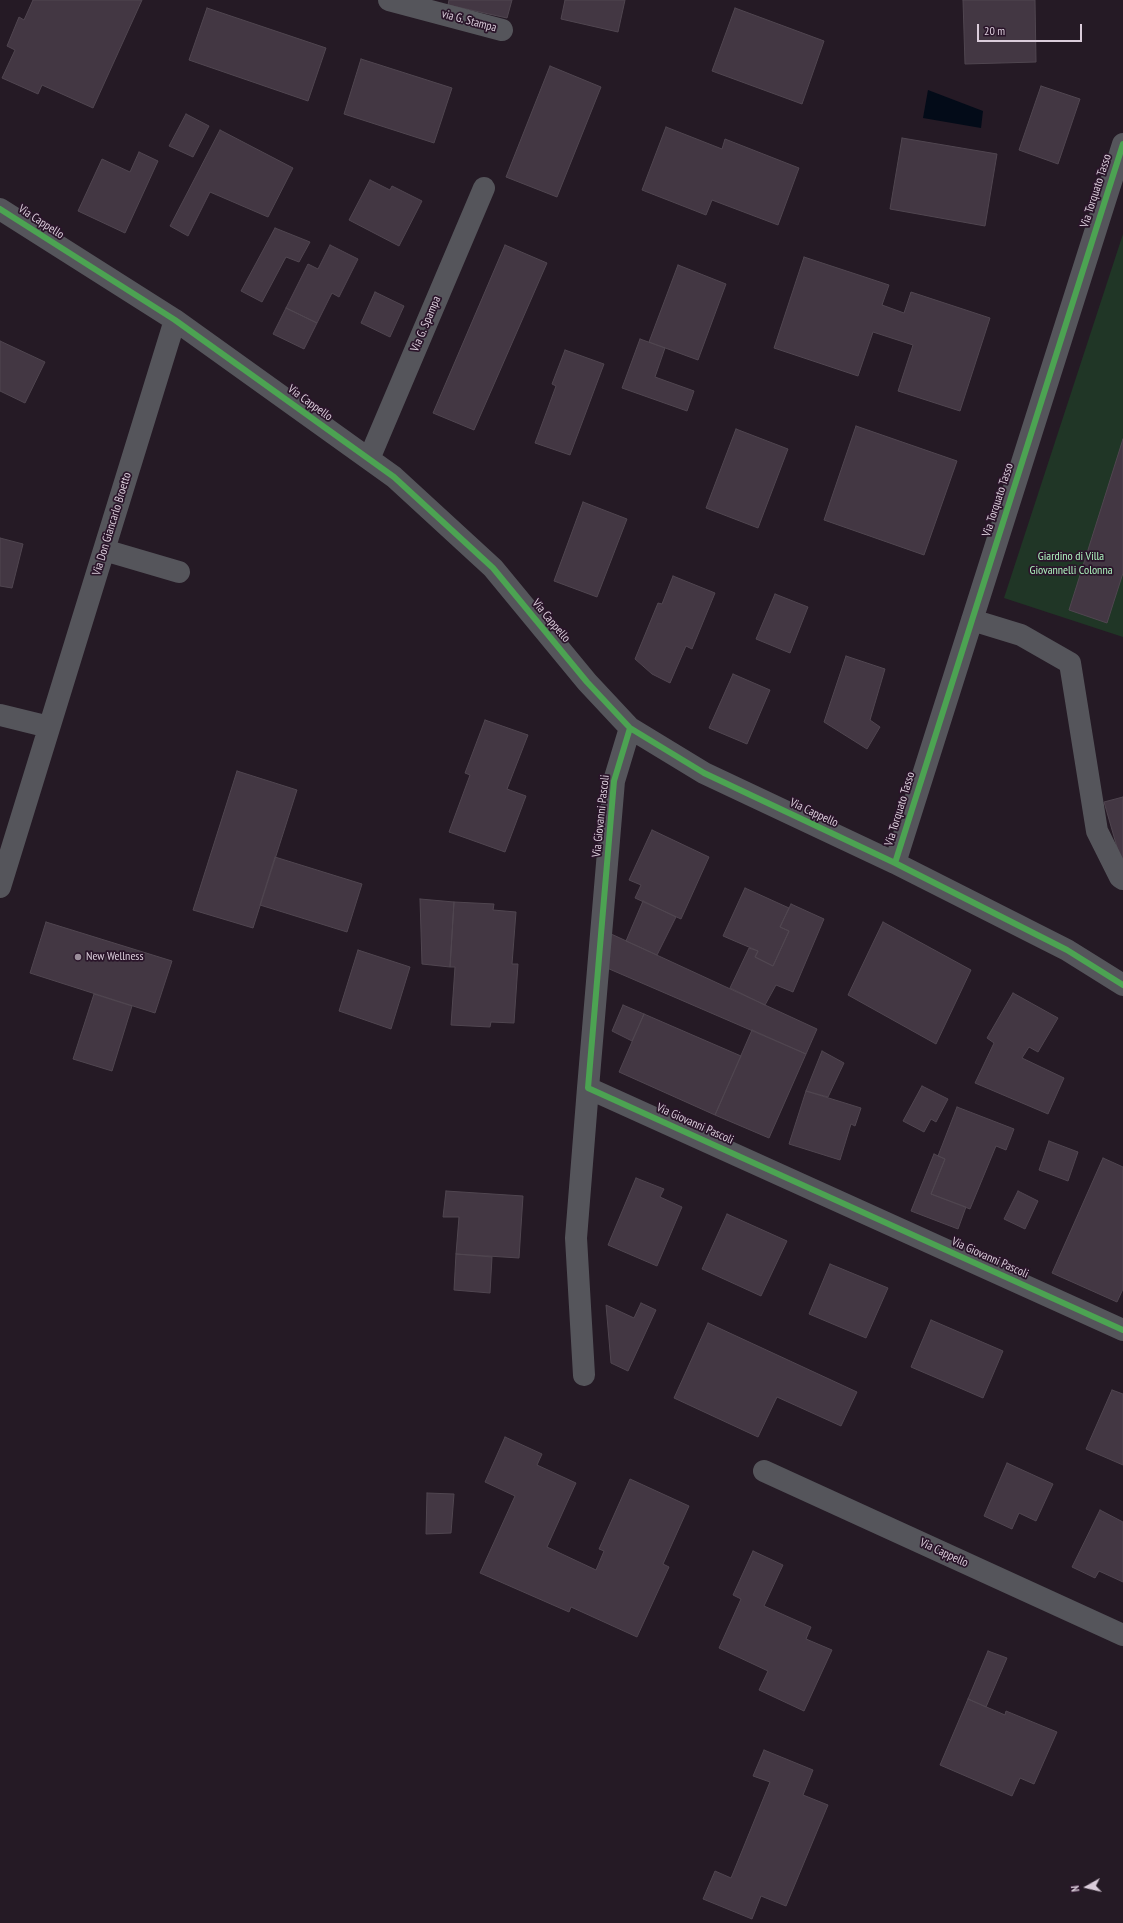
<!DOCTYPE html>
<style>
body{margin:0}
#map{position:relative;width:1123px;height:1923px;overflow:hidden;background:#251a25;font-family:"PT Sans Narrow",sans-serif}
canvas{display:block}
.north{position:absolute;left:1067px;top:1867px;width:40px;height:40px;-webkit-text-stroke:3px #2a152a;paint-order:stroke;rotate:262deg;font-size:11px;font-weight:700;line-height:16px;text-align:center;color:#dbcddb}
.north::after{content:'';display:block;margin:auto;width:14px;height:18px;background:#dbcddb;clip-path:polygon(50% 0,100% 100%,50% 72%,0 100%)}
.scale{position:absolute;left:977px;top:24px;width:105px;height:18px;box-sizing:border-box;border:2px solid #dbcddb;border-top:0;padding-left:5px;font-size:12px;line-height:14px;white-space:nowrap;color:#dbcddb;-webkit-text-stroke:3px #2a152a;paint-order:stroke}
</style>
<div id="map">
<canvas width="1123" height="1923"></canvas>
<div class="north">N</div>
<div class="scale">20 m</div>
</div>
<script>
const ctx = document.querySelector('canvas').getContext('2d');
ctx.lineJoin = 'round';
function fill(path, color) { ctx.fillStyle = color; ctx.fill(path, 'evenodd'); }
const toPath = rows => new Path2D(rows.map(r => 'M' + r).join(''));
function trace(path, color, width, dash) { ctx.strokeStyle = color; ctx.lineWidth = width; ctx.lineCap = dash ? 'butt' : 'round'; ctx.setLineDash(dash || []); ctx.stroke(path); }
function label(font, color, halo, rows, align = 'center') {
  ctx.font = font + ' "PT Sans Narrow",sans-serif'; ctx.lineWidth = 3.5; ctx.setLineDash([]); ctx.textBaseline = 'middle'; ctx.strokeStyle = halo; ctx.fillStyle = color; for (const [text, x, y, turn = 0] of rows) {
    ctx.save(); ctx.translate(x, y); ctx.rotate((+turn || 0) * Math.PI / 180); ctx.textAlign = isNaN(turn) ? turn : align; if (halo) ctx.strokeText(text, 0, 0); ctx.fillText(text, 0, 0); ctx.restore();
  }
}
const green = toPath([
 [1123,234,1123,637,1004,598]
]);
const water = toPath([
 [928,90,983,111,981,128,923,118]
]);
const building = toPath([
 [33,0,142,0,93,108,42,85,38,94,2,78,15,50,7,46,19,17,24,20,33,0],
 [449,0,512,0,507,18,448,5,449,0],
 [565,0,625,0,618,32,561,19,565,0],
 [963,0,1035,0,1036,62,965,64,963,0],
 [207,8,326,48,308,101,189,60,207,8],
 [735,8,824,41,802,104,712,71,735,8],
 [361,59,452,88,434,143,344,114,361,59],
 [550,66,601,87,557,197,506,177,550,66],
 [1041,86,1080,99,1058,164,1019,150,1041,86],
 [186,114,209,126,193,157,169,146,186,114],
 [666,127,722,149,725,139,799,168,778,225,712,200,706,215,642,190,666,127],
 [220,130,293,168,268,217,210,192,188,236,170,226,220,130],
 [902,138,997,154,985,226,890,209,902,138],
 [139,152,158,161,125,233,78,211,102,159,130,172,139,152],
 [370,180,390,190,392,186,422,201,399,246,349,220,370,180],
 [275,228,310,242,299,262,286,257,262,302,241,291,275,228],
 [330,245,358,259,339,297,332,293,317,323,286,308,308,264,318,269,330,245],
 [505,245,547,263,474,430,433,413,505,245],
 [804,257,889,285,882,305,904,313,911,292,990,318,960,411,898,391,913,345,873,332,858,376,774,348,804,257],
 [678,265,726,284,698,360,649,342,678,265],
 [375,292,404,306,390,337,361,323,375,292],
 [286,308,317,323,304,349,273,334,286,308],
 [640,339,665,348,655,377,694,391,687,411,622,388,640,339],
 [0,341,45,362,25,403,0,391,0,341],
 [565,350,604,364,570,455,535,443,556,386,552,384,565,350],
 [856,426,957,461,924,555,824,520,856,426],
 [736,429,788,449,758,528,706,508,736,429],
 [1123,439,1123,573,1107,623,1069,610,1123,439],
 [583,502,627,519,597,597,554,581,583,502],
 [0,538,23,544,12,588,0,586,0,538],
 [673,576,715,593,692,649,686,646,670,683,652,674,635,659,658,603,662,604,673,576],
 [775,594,808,607,790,653,756,639,775,594],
 [846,656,885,669,870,720,880,727,867,749,824,722,846,656],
 [733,674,770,690,747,744,709,728,733,674],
 [485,720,528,735,507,789,526,796,505,852,449,832,470,775,465,773,485,720],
 [237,771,297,790,253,928,193,910,237,771],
 [1123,797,1123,868,1104,802,1123,797],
 [652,830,709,857,681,919,635,898,641,885,629,880,652,830],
 [275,857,362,884,347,932,260,905,275,857],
 [745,888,789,908,780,927,789,931,773,966,755,957,758,951,723,936,745,888],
 [420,899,454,902,450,967,422,964,420,899],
 [643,901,676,917,657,955,626,941,643,901],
 [454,902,494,904,493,910,516,912,512,964,518,964,514,1023,491,1022,490,1027,451,1025,455,967,450,967,454,902],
 [791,904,824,919,793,992,776,985,765,1005,730,988,749,948,758,951,755,957,773,966,789,931,780,927,791,904],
 [46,922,172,961,155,1013,30,973,46,922],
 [883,922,971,970,936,1044,848,995,883,922],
 [609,933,817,1029,806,1054,607,968,609,933],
 [358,950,410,967,391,1029,339,1011,358,950],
 [1013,993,1058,1018,1038,1052,1029,1047,1022,1058,1064,1078,1048,1114,975,1083,994,1043,987,1038,1013,993],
 [94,994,132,1006,112,1071,73,1059,94,994],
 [623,1005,644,1014,632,1041,612,1031,623,1005],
 [644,1014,741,1056,715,1115,619,1072,644,1014],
 [752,1030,806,1054,769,1138,715,1115,752,1030],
 [822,1051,844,1063,828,1097,806,1091,822,1051],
 [922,1086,948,1099,936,1122,931,1119,924,1132,903,1121,922,1086],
 [806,1091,861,1108,855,1126,851,1124,840,1160,789,1144,806,1091],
 [957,1107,1014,1129,1006,1150,996,1146,970,1209,931,1194,945,1159,938,1156,957,1107],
 [1049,1141,1078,1152,1068,1181,1039,1170,1049,1141],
 [934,1154,945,1159,931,1194,966,1207,958,1229,911,1211,934,1154],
 [1103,1158,1123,1167,1123,1289,1117,1302,1052,1273,1103,1158],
 [636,1178,664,1189,660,1197,682,1207,657,1266,608,1245,636,1178],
 [446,1191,523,1196,519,1258,456,1254,459,1217,443,1217,446,1191],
 [1018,1191,1038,1201,1025,1229,1004,1219,1018,1191],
 [727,1214,787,1241,761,1296,702,1269,727,1214],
 [456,1254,492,1257,490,1293,454,1290,456,1254],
 [830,1264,888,1288,866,1338,809,1314,830,1264],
 [641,1303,656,1310,628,1371,611,1363,606,1305,634,1318,641,1303],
 [931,1320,1003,1351,983,1398,911,1367,931,1320],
 [708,1323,857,1392,841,1426,777,1397,758,1437,674,1398,708,1323],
 [1112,1390,1123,1394,1123,1465,1086,1449,1112,1390],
 [505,1437,542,1454,537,1465,576,1483,547,1547,596,1570,604,1551,599,1549,630,1479,689,1506,663,1564,669,1567,637,1637,571,1607,569,1612,480,1573,515,1496,485,1482,505,1437],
 [1007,1463,1053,1484,1036,1521,1019,1513,1012,1529,984,1516,1007,1463],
 [427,1493,454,1494,451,1533,426,1534,427,1493],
 [1100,1510,1123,1522,1123,1582,1099,1571,1095,1578,1072,1567,1100,1510],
 [753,1551,783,1565,764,1606,811,1627,806,1639,832,1650,804,1711,759,1690,768,1671,719,1648,741,1599,733,1595,753,1551],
 [988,1651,1007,1658,986,1707,968,1699,988,1651],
 [968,1699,1005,1715,1006,1711,1057,1732,1034,1784,1020,1778,1012,1796,940,1765,968,1699],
 [764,1750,813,1770,803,1795,828,1805,786,1906,761,1896,752,1919,703,1899,715,1871,731,1878,770,1782,753,1776,764,1750]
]);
const minor = toPath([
 [389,0,502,30],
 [0,209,175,320,394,477,493,568,587,682,630,728,704,773,895,863,1067,950,1123,985],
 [369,459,484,188],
 [104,550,179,572],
 [972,620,1021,635,1070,663,1097,831,1120,877,1123,879],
 [0,715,49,727],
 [630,728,614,781,588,1088,1123,1330],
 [895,863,1123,144],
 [0,887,175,320],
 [584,1375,576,1238,588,1088],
 [764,1471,1123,1635]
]);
const cycleway = toPath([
 [0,209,175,320,394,477,493,568,587,682,630,728,704,773,895,863,1067,950,1123,985],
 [630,728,614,781,588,1088,1123,1330],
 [895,863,1123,144]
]);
const markers = [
 [78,957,4,"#9b8e9b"]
];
const streetNames = [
 ["via G. Stampa",469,21,15],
 ["Via Torquato Tasso",1096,191,-72],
 ["Via Cappello",41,222,33],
 ["Via G. Spampa",426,324,-67],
 ["Via Cappello",310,403,36],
 ["Via Torquato Tasso",998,500,-72],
 ["Via Don Giancarlo Broetto",112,524,-73],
 ["Via Cappello",551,621,50],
 ["Via Torquato Tasso",900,809,-73],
 ["Via Cappello",814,813,25],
 ["Via Giovanni Pascoli",601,816,-84],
 ["Via Giovanni Pascoli",695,1124,24],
 ["Via Giovanni Pascoli",990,1258,24],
 ["Via Cappello",944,1553,25]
];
const parkNames = [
 ["Giardino di Villa",1071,557],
 ["Giovannelli Colonna",1071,571]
];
const poiNames = [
 ["New Wellness",86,957]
];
fill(green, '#203626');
fill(water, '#030b18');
fill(building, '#433743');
trace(building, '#504650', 1);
trace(minor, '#55555b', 22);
trace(cycleway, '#4ca352', 6);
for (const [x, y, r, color] of markers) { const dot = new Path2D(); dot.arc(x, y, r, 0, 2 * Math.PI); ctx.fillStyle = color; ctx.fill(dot); trace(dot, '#2a152a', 1.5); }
label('12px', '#dbcddb', '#2a152a', streetNames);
label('12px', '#aef5bf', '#2a152a', parkNames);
label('12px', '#dbcddb', '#2a152a', poiNames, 'left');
</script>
